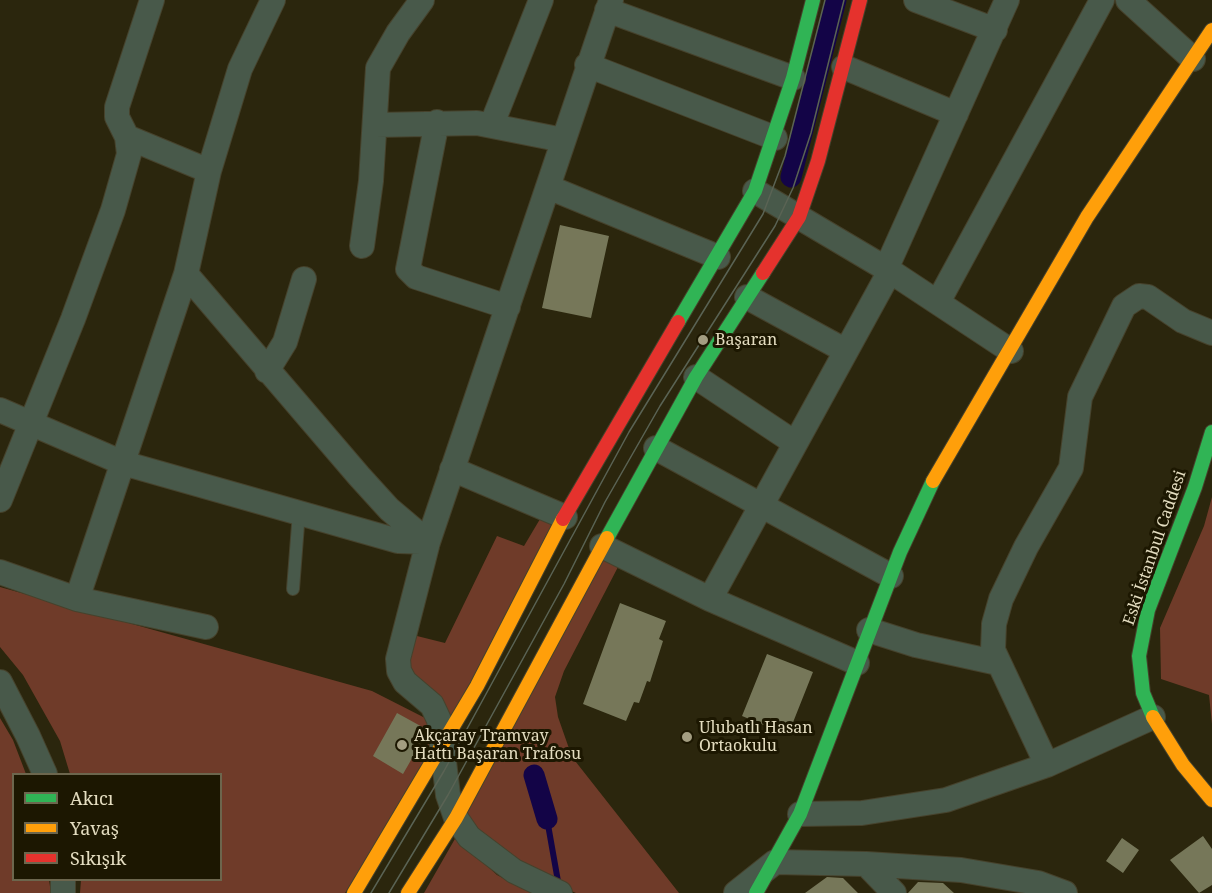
<!DOCTYPE html>
<meta charset="utf-8">
<style>
body{margin:0}
#map{position:relative;width:1212px;height:893px;overflow:hidden;background:#2b260d;font-family:"Noto Serif",serif}
canvas{display:block}
.legend{position:absolute;left:12px;top:773px;width:210px;height:108px;box-sizing:border-box;background:#1c1701;border:2px solid #6c664d;margin:0;padding:8px 10px;list-style:none;font-size:18px;color:#e4ddc0}
.legend li{display:flex;align-items:center;gap:12px;height:30px}
.legend b{width:30px;border:2px solid #6c664d}
</style>
<div id="map">
<canvas width="1212" height="893"></canvas>
<ul class="legend">
<li><b style="height:8px;background:#30b455"></b>Akıcı</li>
<li><b style="height:8px;background:#ff9f0a"></b>Yavaş</li>
<li><b style="height:8px;background:#e5322d"></b>Sıkışık</li>
</ul>
</div>
<script>
const ctx = document.querySelector('canvas').getContext('2d');
ctx.lineJoin = 'round';
function fill(path, color) { ctx.fillStyle = color; ctx.fill(path, 'evenodd'); }
const toPath = rows => new Path2D(rows.map(r => 'M' + r).join(''));
function trace(path, color, width, dash) { ctx.strokeStyle = color; ctx.lineWidth = width; ctx.lineCap = dash ? 'butt' : 'round'; ctx.setLineDash(dash || []); ctx.stroke(path); }
function label(font, color, halo, rows, align = 'center') {
  ctx.font = font + ' "Noto Serif",serif'; ctx.lineWidth = 6; ctx.setLineDash([]); ctx.textBaseline = 'middle'; ctx.strokeStyle = halo; ctx.fillStyle = color; for (const [text, x, y, turn = 0] of rows) {
    ctx.save(); ctx.translate(x, y); ctx.rotate((+turn || 0) * Math.PI / 180); ctx.textAlign = isNaN(turn) ? turn : align; if (halo) ctx.strokeText(text, 0, 0); ctx.fillText(text, 0, 0); ctx.restore();
  }
}
const green = toPath([
 [1212,497,1212,724,1209,695,1161,679,1160,628,1204,526],
 [543,514,558,521,448,727,405,671,417,636,445,643,497,536,524,546],
 [600,558,618,567,564,671,555,697,558,717,572,757,679,893,576,893,543,879,463,820],
 [0,587,372,691,431,721,438,745,345,893,80,893,81,880,220,880,220,774,70,774,60,741,23,675,0,647],
 [0,718,13,740,26,774,14,774,14,880,49,880,51,893,0,893],
 [456,837,497,875,532,893,424,893]
]);
const stream = toPath([
 [547,819,559,887]
]);
const canal = toPath([
 [791,177,836,0],
 [534,775,547,819]
]);
const building = toPath([
 [560,225,609,236,591,318,542,308],
 [620,603,666,621,659,639,663,641,650,682,647,681,639,703,634,702,626,721,583,704],
 [767,654,813,672,788,735,742,716],
 [397,713,426,729,426,734,403,774,373,756],
 [1203,836,1212,849,1212,885,1199,893,1170,860],
 [1122,838,1139,850,1123,873,1106,861],
 [827,877,843,878,858,893,805,893],
 [918,882,943,883,954,893,908,893]
]);
const lane = toPath([
 [293,589,299,512]
]);
const street = toPath([
 [916,0,995,30],
 [1128,0,1193,59],
 [607,10,793,78],
 [587,65,775,138],
 [844,67,956,114],
 [437,122,408,269,416,277,508,307],
 [492,124,541,0],
 [376,125,477,123,563,140],
 [127,137,209,171],
 [548,187,718,257],
 [755,191,890,271,1011,351],
 [362,246,371,181,378,68,398,33,422,0],
 [886,269,1007,0],
 [186,274,359,476,389,509,428,542],
 [747,297,846,351],
 [938,302,1102,0],
 [267,371,285,342,304,279],
 [696,377,795,443],
 [0,410,123,463,398,541,428,542],
 [656,448,891,576],
 [452,469,565,517],
 [0,500,73,319,113,210,129,154,127,137,117,117,117,107,152,0],
 [602,546,710,599,857,663],
 [0,572,77,599,186,274,209,171,240,69,273,0],
 [77,599,206,627],
 [710,599,890,271],
 [869,630,916,645,998,663],
 [0,682,28,736,45,774],
 [1047,765,993,650,994,624,1001,599,1026,547,1071,468,1080,397,1124,306,1139,296,1148,297,1183,321,1212,333],
 [800,814,862,813,946,800,1047,765,1153,717],
 [866,864,894,893],
 [63,880,63,893],
 [560,893,514,871,469,837,456,818,448,795,439,720,432,705,405,682,399,671,398,659,428,542,611,0],
 [736,893,775,862,866,864,961,870,1038,883,1065,893]
]);
const fast = toPath([
 [678,322,755,191,793,78,813,0],
 [607,538,696,377,763,273],
 [1153,717,1143,693,1139,656,1148,610,1195,487,1212,432],
 [756,893,800,814,900,552,933,481]
]);
const slow = toPath([
 [933,481,1087,217,1212,30],
 [1153,717,1183,765,1212,800],
 [354,893,477,686,563,519],
 [408,893,456,818,607,538]
]);
const jam = toPath([
 [763,273,799,217,818,161,860,0],
 [563,519,678,322]
]);
const tram = toPath([
 [371,893,444,771,629,432,763,214,785,156,825,0],
 [389,893,448,795,564,584,605,502,660,406,775,226,793,188,811,133,844,0]
]);
const markers = [
 [703,340,6,"#a39d81"],
 [687,737,6,"#a39d81"],
 [402,745,6,"#a39d81"]
];
const poiNames = [
 ["Başaran",715,340],
 ["Ulubatlı Hasan",699,728],
 ["Ortaokulu",699,746],
 ["Akçaray Tramvay",414,736],
 ["Hattı Başaran Trafosu",414,754]
];
const streetNames = [
 ["Eski İstanbul Caddesi",1155,548,-71]
];
fill(green, '#6f3b29');
trace(stream, '#130447', 6);
trace(canal, '#130447', 21);
fill(building, '#767759');
trace(lane, '#46422c', 14);
trace(street, '#46422c', 26);
trace(fast, '#46422c', 16);
trace(slow, '#46422c', 16);
trace(jam, '#46422c', 16);
trace(lane, '#48594a', 12);
trace(street, '#48594a', 24);
trace(fast, '#30b455', 14);
trace(slow, '#ff9f0a', 14);
trace(jam, '#e5322d', 14);
trace(tram, '#5a6354', 1.5);
for (const [x, y, r, color] of markers) { const dot = new Path2D(); dot.arc(x, y, r, 0, 2 * Math.PI); ctx.fillStyle = color; ctx.fill(dot); trace(dot, '#1c1701', 2); }
label('16px', '#e4ddc0', '#1c1701', poiNames, 'left');
label('16px', '#e4ddc0', '#1c1701', streetNames);
</script>
